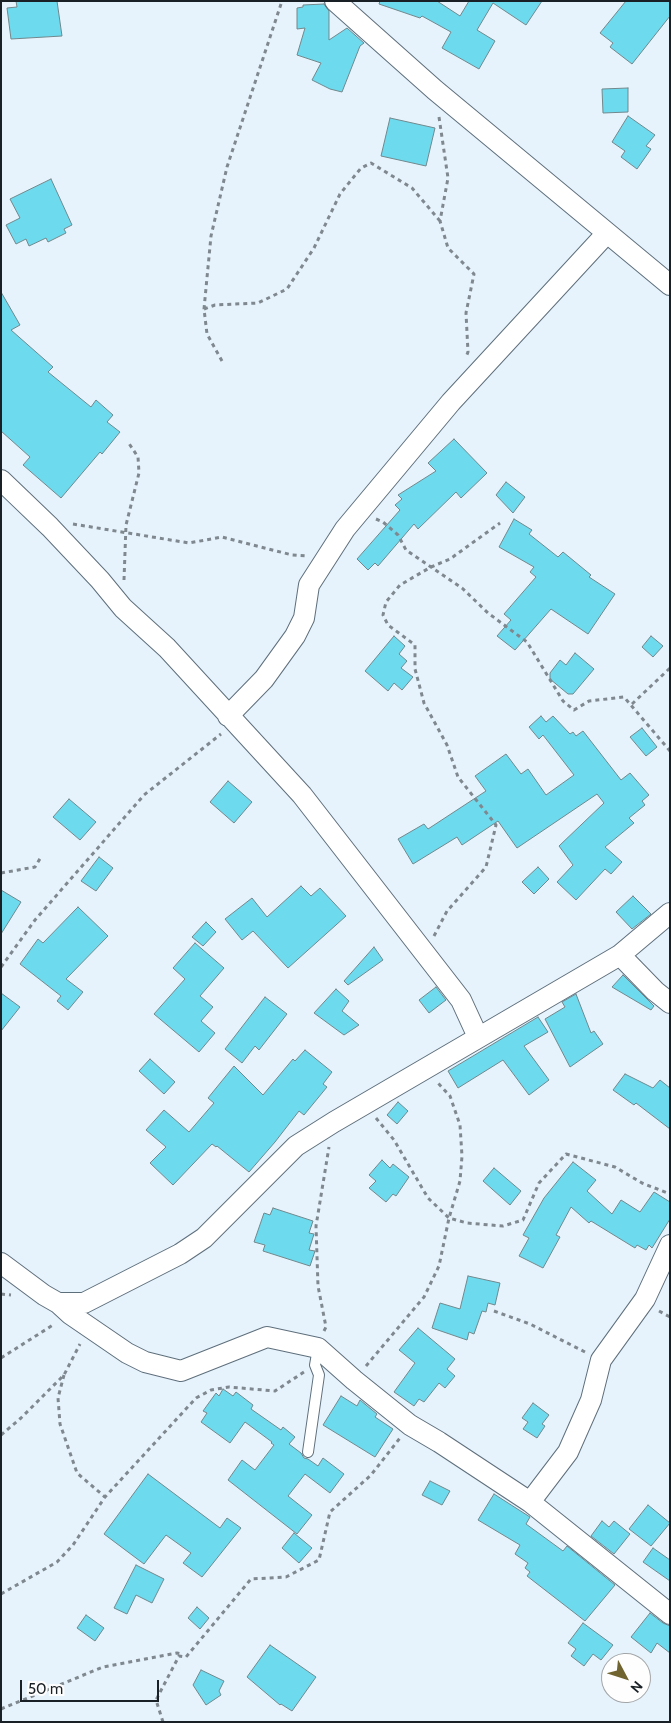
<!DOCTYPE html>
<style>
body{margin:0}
#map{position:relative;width:671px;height:1723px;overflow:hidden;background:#e7f3fc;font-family:Cabin,sans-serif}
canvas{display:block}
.frame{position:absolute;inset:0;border:2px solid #1a2126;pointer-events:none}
.north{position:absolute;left:601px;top:1653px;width:50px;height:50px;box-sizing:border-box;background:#fefefe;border:1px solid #a3a6a8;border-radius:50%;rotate:130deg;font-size:14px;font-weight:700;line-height:20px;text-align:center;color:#1a2126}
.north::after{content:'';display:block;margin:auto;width:18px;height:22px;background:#706431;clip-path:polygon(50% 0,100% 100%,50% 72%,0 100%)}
.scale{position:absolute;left:20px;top:1680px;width:139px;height:22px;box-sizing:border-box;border:2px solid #1a2126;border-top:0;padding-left:6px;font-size:15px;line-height:18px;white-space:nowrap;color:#1a2126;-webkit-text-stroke:4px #fefefe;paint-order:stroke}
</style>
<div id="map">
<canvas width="671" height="1723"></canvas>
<div class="frame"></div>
<div class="north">N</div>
<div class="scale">50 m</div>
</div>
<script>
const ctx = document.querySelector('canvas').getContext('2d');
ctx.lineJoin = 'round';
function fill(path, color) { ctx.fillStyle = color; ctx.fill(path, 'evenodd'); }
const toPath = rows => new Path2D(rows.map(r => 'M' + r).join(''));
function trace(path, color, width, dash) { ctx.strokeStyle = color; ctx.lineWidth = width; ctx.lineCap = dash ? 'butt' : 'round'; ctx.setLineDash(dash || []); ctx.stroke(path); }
const building = toPath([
 [16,1,57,1,62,36,11,39,7,8,17,7,16,1],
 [380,1,437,1,460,16,469,1,542,1,526,25,493,3,477,30,495,41,479,69,442,48,451,32,422,16,420,18,379,4,380,1],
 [626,1,670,1,670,16,632,64,610,47,613,43,600,33,626,1],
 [324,4,329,11,329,40,347,28,364,43,360,46,342,92,330,89,312,80,321,63,297,55,305,28,297,29,297,8,303,7,303,5,324,4],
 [628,88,628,112,603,113,602,89,628,88],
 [628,116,655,135,646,146,651,149,637,169,621,157,625,151,612,142,628,116],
 [390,118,435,128,426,166,381,156,390,118],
 [51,179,72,225,64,229,66,233,48,242,46,238,29,246,26,239,16,244,6,225,20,218,10,199,51,179],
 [1,292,20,325,11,330,53,367,48,372,91,407,96,400,113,415,107,422,120,432,102,454,100,452,61,498,23,465,30,457,1,431,1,292],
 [454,439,487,473,461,498,456,492,418,529,414,524,378,566,375,563,368,570,357,559,400,510,395,505,402,499,398,495,436,471,428,463,454,439],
 [506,482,525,497,513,513,496,495,506,482],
 [514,519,532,530,529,534,558,557,563,552,591,575,589,577,615,594,588,634,551,609,515,650,497,636,511,620,504,614,536,577,530,572,534,567,499,547,514,519],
 [394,636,405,646,399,654,407,661,401,668,413,677,402,690,394,683,388,691,365,671,394,636],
 [651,636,663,646,653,657,642,647,651,636],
 [575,653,594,669,573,694,568,694,550,679,550,673,560,660,566,665,575,653],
 [541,716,546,722,553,716,570,734,573,732,576,736,583,731,621,780,630,773,649,795,642,801,645,805,629,818,634,823,605,847,622,862,611,874,605,869,576,900,557,882,573,865,559,846,604,803,597,794,517,848,498,821,462,845,457,837,413,864,398,839,424,824,428,829,486,791,475,776,506,754,521,774,528,769,546,795,574,775,543,735,539,739,529,727,541,716],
 [642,728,657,747,646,756,630,737,642,728],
 [228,781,252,802,234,823,210,802,228,781],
 [69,799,96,822,80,840,53,817,69,799],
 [99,857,113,868,96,891,81,881,99,857],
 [538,867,549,879,534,894,522,882,538,867],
 [301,886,311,896,320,888,346,916,288,968,253,931,242,940,225,919,252,898,267,917,301,886],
 [1,890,21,902,1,934,1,890],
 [633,896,651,914,632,929,616,912,633,896],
 [78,907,108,936,66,979,83,992,68,1010,57,1001,61,996,20,964,38,939,43,943,78,907],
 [206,922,216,932,203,946,192,937,206,922],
 [195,943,224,968,200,996,213,1007,201,1021,215,1033,199,1052,154,1014,185,979,173,968,195,943],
 [374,947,383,960,348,985,344,981,374,947],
 [623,975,654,1006,651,1010,612,987,623,975],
 [436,987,446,1000,429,1013,419,1000,436,987],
 [336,989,349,1001,342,1011,359,1025,344,1035,314,1013,336,989],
 [1,993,20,1007,1,1031,1,993],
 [576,994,591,1033,594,1031,603,1044,570,1067,545,1019,565,1007,562,1002,576,994],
 [265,997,287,1014,259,1050,255,1046,242,1063,225,1049,265,997],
 [538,1017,548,1032,524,1046,549,1080,529,1095,503,1060,458,1088,448,1071,538,1017],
 [305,1050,332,1072,323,1084,327,1087,304,1115,299,1111,275,1142,249,1172,217,1146,216,1147,212,1144,173,1185,150,1163,166,1147,146,1130,164,1110,189,1132,214,1103,208,1098,234,1066,263,1095,293,1059,295,1061,305,1050],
 [150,1059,175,1082,164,1094,139,1071,150,1059],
 [625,1074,653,1088,660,1080,670,1088,670,1129,636,1103,634,1105,613,1090,625,1074],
 [398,1102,408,1111,397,1124,387,1115,398,1102],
 [382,1160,390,1168,393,1164,409,1177,396,1196,393,1194,386,1202,369,1188,376,1181,369,1175,382,1160],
 [573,1162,596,1180,587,1191,612,1214,621,1200,640,1212,654,1192,670,1202,670,1219,652,1248,649,1245,646,1250,637,1245,635,1248,591,1221,589,1223,571,1207,556,1235,560,1237,543,1268,519,1256,529,1238,523,1235,544,1198,573,1162],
 [494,1168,521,1191,510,1205,483,1181,494,1168],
 [273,1208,313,1221,309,1233,314,1234,309,1250,315,1251,310,1266,263,1251,265,1245,254,1242,264,1213,270,1215,273,1208],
 [468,1276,500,1283,495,1305,488,1303,486,1312,482,1311,474,1334,469,1332,467,1340,432,1328,440,1303,460,1309,468,1276],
 [418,1328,455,1359,447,1369,455,1376,445,1388,439,1383,424,1402,419,1399,414,1406,394,1392,415,1363,399,1350,418,1328],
 [223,1389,233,1396,236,1392,253,1405,251,1409,281,1430,283,1427,295,1437,289,1444,301,1453,304,1458,308,1459,318,1466,323,1458,344,1474,330,1493,305,1474,288,1496,312,1515,297,1534,228,1480,242,1460,255,1470,274,1445,271,1443,272,1442,245,1422,230,1443,201,1422,207,1413,203,1411,216,1393,219,1396,223,1389],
 [341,1396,357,1406,360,1400,377,1414,375,1417,393,1429,375,1457,323,1425,341,1396],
 [533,1403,549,1415,542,1424,545,1426,537,1438,523,1429,528,1422,522,1418,533,1403],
 [148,1474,220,1528,227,1518,241,1528,202,1577,183,1563,191,1553,166,1535,144,1564,104,1534,148,1474],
 [430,1481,450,1491,442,1505,422,1495,430,1481],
 [494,1494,530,1517,526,1524,563,1551,567,1546,615,1585,585,1621,527,1576,530,1572,525,1568,528,1563,515,1554,520,1545,478,1520,494,1494],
 [648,1505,670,1523,651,1546,629,1529,648,1505],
 [602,1521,609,1527,614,1521,630,1534,614,1554,591,1536,602,1521],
 [294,1533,312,1548,299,1563,282,1548,294,1533],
 [653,1548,670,1560,670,1581,643,1562,653,1548],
 [136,1565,164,1579,152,1603,136,1595,127,1614,114,1608,136,1565],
 [197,1607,209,1618,200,1629,188,1618,197,1607],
 [650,1613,663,1623,670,1626,670,1653,657,1643,651,1653,631,1637,650,1613],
 [86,1615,104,1628,95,1641,77,1628,86,1615],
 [583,1623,613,1645,601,1660,593,1654,584,1666,571,1656,576,1649,568,1643,583,1623],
 [270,1645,316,1677,292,1711,281,1704,280,1705,247,1677,270,1645],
 [201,1670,224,1681,219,1691,221,1695,206,1705,193,1685,201,1670]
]);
const path = toPath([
 [439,117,448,178,440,221,448,248,474,274,466,313,468,352,466,357],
 [204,309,215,305,258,303,287,289,314,248,340,194,361,168,371,163,412,188,440,221],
 [222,361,207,334,204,309,211,236,227,167,282,1],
 [376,519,383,522,398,535,406,550,462,588,488,613,527,642,563,701,574,710,589,701,624,697,670,751],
 [73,524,189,543,222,537,292,555,307,556],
 [124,580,126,525,139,473,138,457,128,442],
 [632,704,670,668],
 [1,873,35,867,41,857],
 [434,936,447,911,486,867,496,825,458,777,447,745,424,703,415,669,415,645,388,625,383,615,386,602,400,585,431,567,450,559,500,523],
 [1,967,35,920,144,795,221,734],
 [376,1118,394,1140,428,1198,449,1218,467,1223,503,1226,523,1220,539,1183,566,1154,615,1167,642,1183,670,1194],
 [1,1294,11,1295],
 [494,1311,530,1324,585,1352],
 [659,1311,670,1317],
 [324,1331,326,1327,318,1286,316,1226,329,1147],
 [1,1358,53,1325],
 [366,1366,424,1297,439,1266,449,1218,460,1181,462,1156,460,1125,450,1096,437,1082],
 [64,1375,58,1398,60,1424,77,1473,105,1497],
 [1,1435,21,1418,64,1375,80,1344],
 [1,1594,57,1562,73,1545,105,1497,196,1398,211,1390,229,1387,275,1391,304,1372],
 [1,1709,103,1667,177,1653,181,1654],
 [163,1722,156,1700,179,1656,186,1657,251,1579,286,1577,319,1560,330,1512,371,1475,400,1438]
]);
const service = toPath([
 [308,1452,319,1375,315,1365,318,1348]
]);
const minor = toPath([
 [335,1,435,90,670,285],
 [1,480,50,527,100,580,123,608,167,648,302,795,461,1000,478,1037],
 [228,716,264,679,295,636,304,618,309,585,345,529,451,402,607,233],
 [620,955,655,991,670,1003],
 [1,1263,44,1295,58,1303,84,1303,180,1254,204,1238,296,1146,334,1122,620,955,670,913],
 [58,1303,70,1314,127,1353,145,1362,181,1371,267,1337,318,1348,354,1380,410,1425,439,1442,530,1502,670,1614],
 [530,1502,568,1452,591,1400,601,1360,645,1299,670,1245]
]);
fill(building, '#6ddaee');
trace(building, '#70888d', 1);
trace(service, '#5e6f7c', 12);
trace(minor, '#5e6f7c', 22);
trace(path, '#7f888f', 3, [4, 4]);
trace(service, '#fff', 10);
trace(minor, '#fff', 20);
</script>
